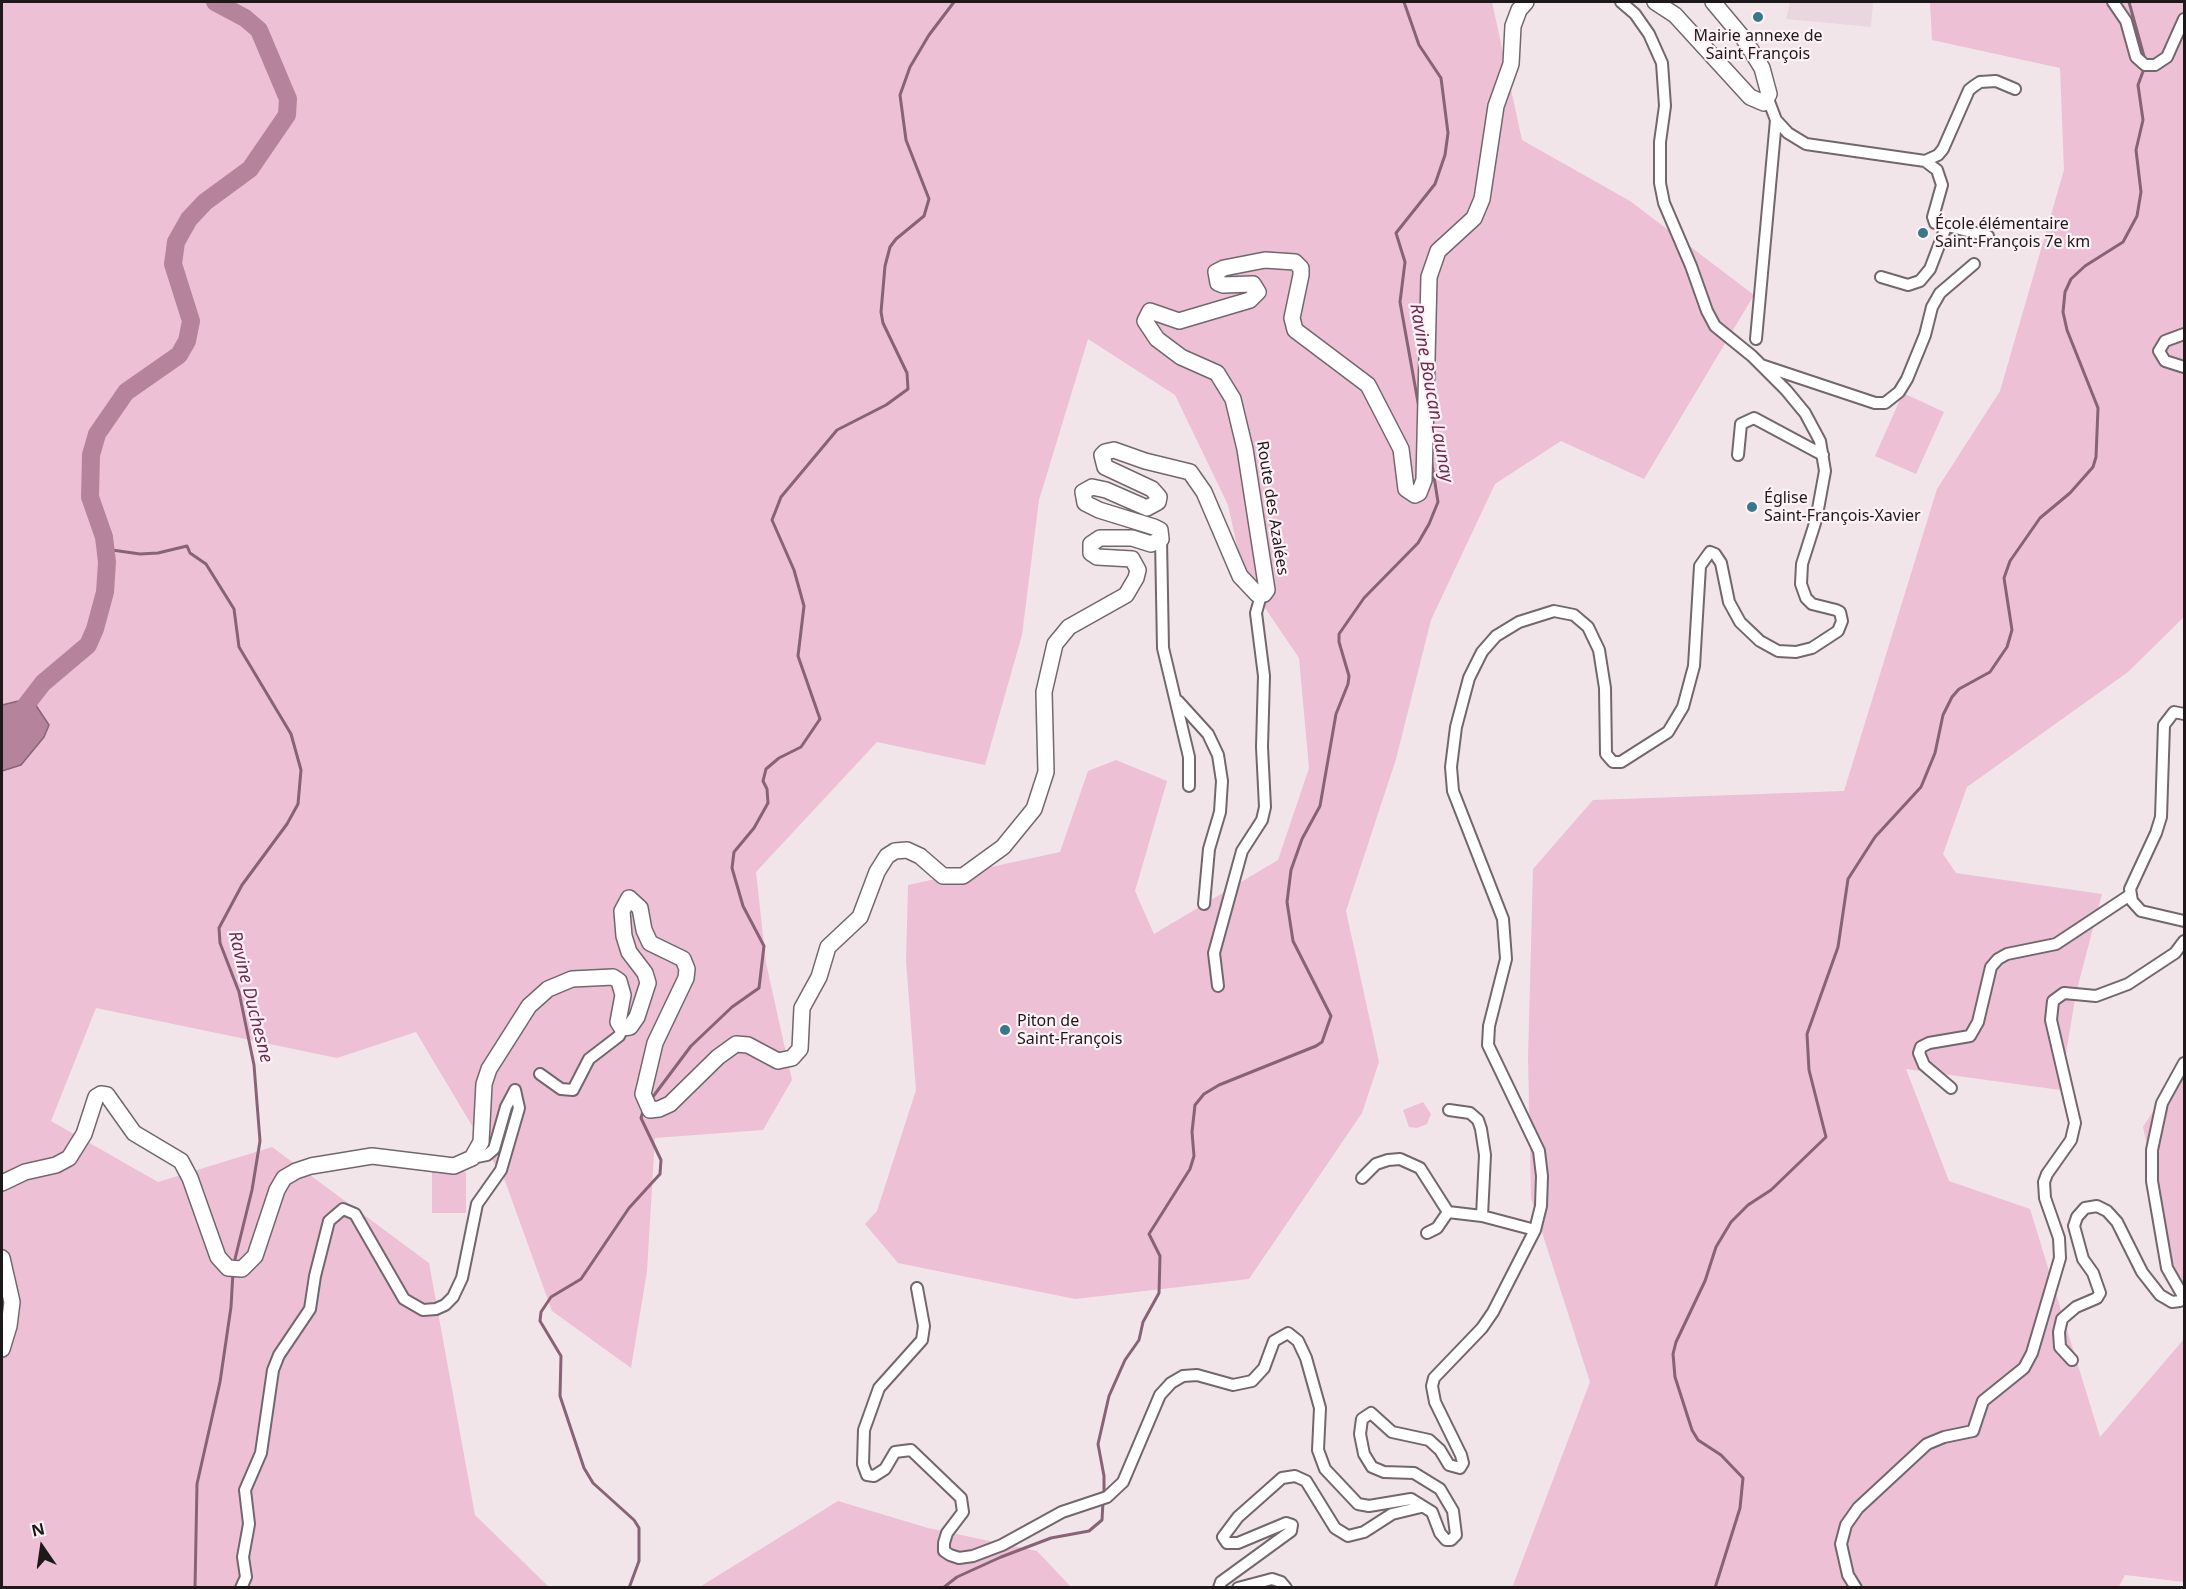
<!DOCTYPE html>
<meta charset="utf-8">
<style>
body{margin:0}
#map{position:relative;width:2186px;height:1589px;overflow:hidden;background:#f1e5ea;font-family:"Noto Sans",sans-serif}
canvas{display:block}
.frame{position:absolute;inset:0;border:3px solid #1d191b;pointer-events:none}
.north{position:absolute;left:12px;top:1517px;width:60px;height:60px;-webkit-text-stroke:4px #fef2f7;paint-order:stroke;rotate:347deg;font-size:16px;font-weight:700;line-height:24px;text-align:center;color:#1d191b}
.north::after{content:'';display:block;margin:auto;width:21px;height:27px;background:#1d191b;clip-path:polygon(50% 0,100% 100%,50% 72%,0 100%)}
</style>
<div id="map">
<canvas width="2186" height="1589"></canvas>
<div class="frame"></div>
<div class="north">N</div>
</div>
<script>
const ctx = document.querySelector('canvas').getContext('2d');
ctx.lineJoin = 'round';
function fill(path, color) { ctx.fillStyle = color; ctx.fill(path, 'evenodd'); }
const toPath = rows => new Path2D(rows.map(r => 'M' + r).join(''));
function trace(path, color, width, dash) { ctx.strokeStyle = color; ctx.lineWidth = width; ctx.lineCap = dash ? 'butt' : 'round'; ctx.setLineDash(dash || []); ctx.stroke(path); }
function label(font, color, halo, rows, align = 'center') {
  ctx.font = font + ' "Noto Sans",sans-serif'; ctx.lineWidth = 4.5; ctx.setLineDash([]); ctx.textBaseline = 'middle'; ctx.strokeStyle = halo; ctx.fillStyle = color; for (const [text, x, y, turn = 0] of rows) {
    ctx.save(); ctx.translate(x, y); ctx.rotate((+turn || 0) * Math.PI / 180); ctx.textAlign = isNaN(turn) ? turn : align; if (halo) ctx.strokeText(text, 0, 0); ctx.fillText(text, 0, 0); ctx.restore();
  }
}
const built = toPath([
 [1790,2,1873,2,1871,27,1786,19]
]);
const green = toPath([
 [2,2,1492,2,1522,140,1630,201,1754,295,1644,479,1561,441,1495,484,1431,620,1396,759,1346,911,1379,1062,1362,1113,1249,1279,1075,1299,898,1263,865,1224,877,1211,916,1090,906,961,908,885,1060,852,1088,771,1116,760,1167,781,1135,891,1154,934,1278,860,1309,768,1299,658,1244,577,1228,505,1175,395,1088,339,1039,500,1022,635,985,765,877,742,756,872,766,963,792,1080,763,1130,655,1138,647,1271,631,1368,552,1311,505,1181,416,1032,337,1058,96,1008,51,1121,158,1182,272,1147,429,1263,475,1515,549,1587,2,1588],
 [1930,2,2184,2,2184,617,2128,672,1967,787,1943,854,1956,873,2102,894,2076,993,2060,1090,1906,1069,1949,1181,2030,1209,2100,1437,2184,1339,2184,1582,2125,1575,2118,1588,1512,1588,1590,1382,1531,1198,1528,1058,1533,869,1593,800,1844,791,1937,489,2000,391,2064,170,2060,68,1932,40],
 [1903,393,1944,412,1916,474,1875,456],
 [2184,1063,2184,1312,2143,1127],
 [1423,1102,1431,1114,1427,1124,1417,1128,1409,1127,1403,1110],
 [432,1172,466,1172,466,1213,432,1213],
 [838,1501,928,1528,1037,1551,1071,1587,698,1588]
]);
const water = toPath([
 [31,698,49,725,44,737,21,765,2,771,2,705,31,698]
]);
const stream = toPath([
 [1404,2,1419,45,1441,78,1448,133,1445,155,1435,184,1396,233,1405,262,1400,302,1419,408],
 [2129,2,2145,60],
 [105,549,140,554,158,553,187,546,190,553,206,564,234,609,239,647,291,734,301,770,298,804,287,824,242,885,219,928,220,943,239,992,254,1065,260,1141,252,1190,234,1263],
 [652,1098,691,1046,732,1007,759,988,764,946,743,906,732,868,734,852,754,828,768,803,767,789,763,781,766,769,779,758,801,747,820,719,798,656,804,606,794,570,772,520,781,497,837,430,886,405,908,389,907,373,883,323,881,312,885,266,890,247,896,239,924,216,929,199,906,140,900,95,910,67,929,35,954,2],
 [1104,1495,1104,1476,1098,1444,1109,1396,1125,1360,1139,1340,1143,1322,1159,1293,1160,1256,1149,1234,1190,1169,1194,1156,1192,1132,1195,1105,1204,1094,1219,1085,1316,1046,1322,1042,1331,1016,1293,941,1287,902,1291,870,1302,839,1320,806,1336,714,1348,684,1349,676,1339,642,1339,634,1364,598,1418,543,1429,524,1438,502,1431,458],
 [195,1588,197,1484,220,1382,231,1307,233,1272],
 [629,1588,639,1561,639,1528,634,1520,593,1483,584,1468,560,1396,561,1356,540,1321,541,1312,551,1297,581,1279,629,1208,660,1174,661,1160,641,1118,644,1108],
 [943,1588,957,1577,1001,1557,1051,1538,1089,1531,1102,1520,1103,1502],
 [1715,1588,1740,1508,1743,1478,1721,1455,1698,1440,1692,1430,1675,1377,1673,1354,1676,1342,1705,1281,1716,1247,1731,1222,1748,1205,1771,1190,1826,1137,1809,1070,1807,1034,1838,947,1848,879,1875,837,1921,787,1935,753,1943,715,1952,697,1959,689,1990,672,2007,647,2012,630,2004,578,2010,561,2040,518,2070,493,2093,467,2096,457,2098,408,2067,330,2063,312,2065,292,2071,279,2085,266,2123,242,2137,216,2141,192,2136,150,2143,120,2138,85,2145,66]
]);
const river = toPath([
 [2,736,43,683,88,645,95,629,105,592,107,562,104,537,90,497,91,455,97,434,126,392,179,355,187,341,191,321,173,264,176,242,189,219,205,202,250,169,287,115,288,99,259,30,245,18,215,2]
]);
const minor = toPath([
 [2113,2,2126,21,2136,57,2145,65,2155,65,2167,57,2184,19],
 [1768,99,1776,120,1788,133,1806,144,1925,161,1938,155,1943,149,1969,90,1974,86,1980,82,1996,81,2015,89],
 [1925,161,1937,170,1942,185,1933,217,1935,223,1988,236],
 [1881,277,1908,285,1920,281,1930,269,1946,227],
 [2184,334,2165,341,2159,351,2165,361,2184,367],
 [1756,339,1776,120],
 [1761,365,1875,403,1885,403,1899,392,1907,379,1925,335,1932,307,1940,293,1974,264],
 [1738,455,1741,424,1754,418,1823,455],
 [1161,539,1163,648,1189,757,1189,786],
 [1178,701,1208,734,1218,755,1222,781,1220,812,1209,849,1204,904],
 [2184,714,2174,712,2164,725,2161,817,2156,833,2130,889,2132,901,2141,911,2184,921],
 [1218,986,1214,953,1242,851,1262,820,1265,807,1262,747,1264,676,1256,613,1261,595],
 [540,1074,561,1089,573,1090,589,1059,619,1036,623,1028],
 [1951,1088,1924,1065,1919,1053,1921,1047,1929,1043,1970,1036,1978,1022,1991,967,1998,959,2007,954,2056,944,2130,895],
 [1449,1110,1470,1113,1478,1120,1481,1129,1485,1155,1482,1216],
 [472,1158,487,1155,494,1149,506,1107,515,1090],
 [1362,1178,1376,1164,1388,1160,1400,1159,1420,1168,1448,1212,1437,1228,1427,1233],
 [1448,1212,1482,1216,1535,1230],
 [917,1288,924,1326,922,1340,879,1388,864,1430,863,1464,867,1475,874,1476,885,1469,895,1452,911,1450,961,1498,963,1512,947,1533,944,1543,944,1551,950,1555,959,1558,973,1556,1002,1545,1062,1512,1107,1497,1123,1482,1160,1395,1171,1383,1183,1376,1197,1375,1233,1385,1252,1381,1264,1368,1274,1341,1288,1333,1298,1341,1306,1358,1320,1408,1318,1450,1325,1469,1358,1504,1369,1506,1411,1499,1432,1512,1440,1533,1446,1540,1451,1540,1456,1535,1453,1511,1440,1489,1414,1473,1384,1472,1372,1467,1364,1454,1360,1434,1362,1419,1371,1413,1392,1432,1429,1440,1440,1450,1449,1465,1460,1468,1463,1463,1461,1455,1435,1402,1432,1386,1434,1378,1482,1328,1493,1312,1535,1230,1541,1206,1542,1176,1539,1151,1488,1045,1489,1026,1506,959,1503,919,1453,791,1451,767,1456,727,1469,678,1482,652,1496,636,1519,622,1554,611,1574,615,1588,627,1599,650,1605,688,1606,754,1613,762,1621,762,1668,732,1683,707,1694,666,1700,566,1710,552,1715,554,1721,563,1729,602,1740,622,1760,641,1778,651,1796,652,1812,648,1838,631,1842,621,1840,612,1836,610,1812,604,1806,598,1801,584,1802,564,1816,520,1825,471,1820,441,1805,413,1786,390,1752,356,1715,326,1707,311,1691,266,1664,203,1660,183,1660,142,1665,106,1662,63,1649,34,1635,14,1621,2],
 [2072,1360,2060,1347,2059,1332,2062,1319,2076,1307,2097,1298,2100,1293,2093,1273,2083,1259,2074,1226,2077,1217,2085,1208,2097,1206,2107,1211,2117,1222,2142,1272,2160,1295,2172,1302,2180,1301,2183,1296,2167,1268,2152,1181,2152,1150,2162,1103,2184,1063],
 [241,1588,246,1577,243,1557,249,1524,245,1490,261,1453,273,1370,279,1355,310,1309,315,1276,329,1221,343,1209,355,1214,404,1299,423,1310,436,1309,445,1305,453,1297,462,1278,477,1204,501,1170,519,1108,515,1090],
 [1219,1588,1221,1582,1291,1531,1292,1525,1286,1523,1238,1543,1227,1543,1223,1537,1238,1517,1282,1478,1295,1476,1306,1481,1335,1528,1348,1536,1364,1532,1392,1514,1421,1507],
 [1238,1588,1272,1579,1281,1582,1286,1588],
 [1856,1588,1848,1575,1841,1544,1846,1525,1858,1508,1927,1444,1944,1437,1973,1431,1983,1401,2024,1368,2032,1353,2060,1258,2059,1238,2045,1198,2044,1182,2047,1174,2071,1140,2075,1123,2051,1020,2053,1001,2064,993,2096,996,2128,984,2175,953,2184,941]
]);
const secondary = toPath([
 [1655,2,1675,15,1750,97,1764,103,1769,94,1762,68,1744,39,1713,2],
 [2,1183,25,1172,56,1165,69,1158,84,1134,96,1097,101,1094,107,1095,134,1133,181,1161,190,1178,218,1257,228,1268,242,1269,255,1256,277,1190,284,1178,296,1171,311,1166,372,1156,454,1166,472,1158,481,1142,484,1084,489,1069,529,1006,548,989,572,979,613,977,619,981,623,995,618,1022,622,1028,630,1027,637,1017,648,983,645,973,629,952,624,936,622,911,629,898,640,908,644,930,650,943,683,959,687,969,686,978,655,1043,643,1094,650,1110,659,1109,670,1104,718,1057,736,1044,748,1045,778,1061,792,1058,800,1049,802,1008,819,977,828,947,860,917,877,872,887,856,895,851,907,850,920,856,943,876,963,876,1003,847,1034,809,1046,772,1044,692,1055,644,1069,627,1126,595,1136,578,1138,570,1132,559,1097,557,1091,553,1091,544,1100,538,1132,538,1151,544,1161,539,1160,530,1154,527,1099,510,1085,503,1083,492,1092,487,1106,490,1147,508,1158,502,1159,497,1152,489,1105,467,1102,455,1105,452,1114,450,1145,461,1190,472,1204,492,1240,576,1257,594,1264,594,1267,590,1245,449,1233,399,1217,373,1181,357,1157,339,1145,321,1150,311,1179,321,1250,300,1258,292,1253,284,1223,285,1218,283,1216,272,1224,268,1265,260,1295,262,1301,268,1301,275,1292,318,1295,330,1368,385,1401,449,1406,489,1415,495,1419,493,1424,480,1429,277,1438,251,1474,218,1482,199,1496,106,1511,64,1513,26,1519,10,1526,2],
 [2,1258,12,1302,9,1326,2,1349]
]);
const markers = [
 [1758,17,6,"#37788b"],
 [1923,233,6,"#37788b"],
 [1752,507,6,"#37788b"],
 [1005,1030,6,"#37788b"]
];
const poiNames = [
 ["Mairie annexe de",1758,36,"center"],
 ["Saint François",1758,54,"center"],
 ["École élémentaire",1935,224],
 ["Saint-François 7e km",1935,242],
 ["Église",1764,498],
 ["Saint-François-Xavier",1764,516],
 ["Piton de",1017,1021],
 ["Saint-François",1017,1039]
];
const streetNames = [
 ["Route des Azalées",1272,508,81]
];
const waterNames = [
 ["Ravine Boucan Launay",1431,393,80],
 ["Ravine Duchesne",250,997,76]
];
fill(built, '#ead6df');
fill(green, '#edc0d5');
fill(water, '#b6839d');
trace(water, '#886376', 1.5);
trace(stream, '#886376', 3);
trace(river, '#b6839d', 18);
trace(minor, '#71676c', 14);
trace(secondary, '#71676c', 18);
trace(minor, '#fff', 10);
trace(secondary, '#fff', 15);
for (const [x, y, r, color] of markers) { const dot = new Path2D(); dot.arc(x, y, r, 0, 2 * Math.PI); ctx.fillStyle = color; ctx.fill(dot); trace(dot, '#fef2f7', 2); }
label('16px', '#1d191b', '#fef2f7', poiNames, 'left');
label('16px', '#1d191b', '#fef2f7', streetNames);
label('italic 18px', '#6c2d50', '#fef2f7', waterNames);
</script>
